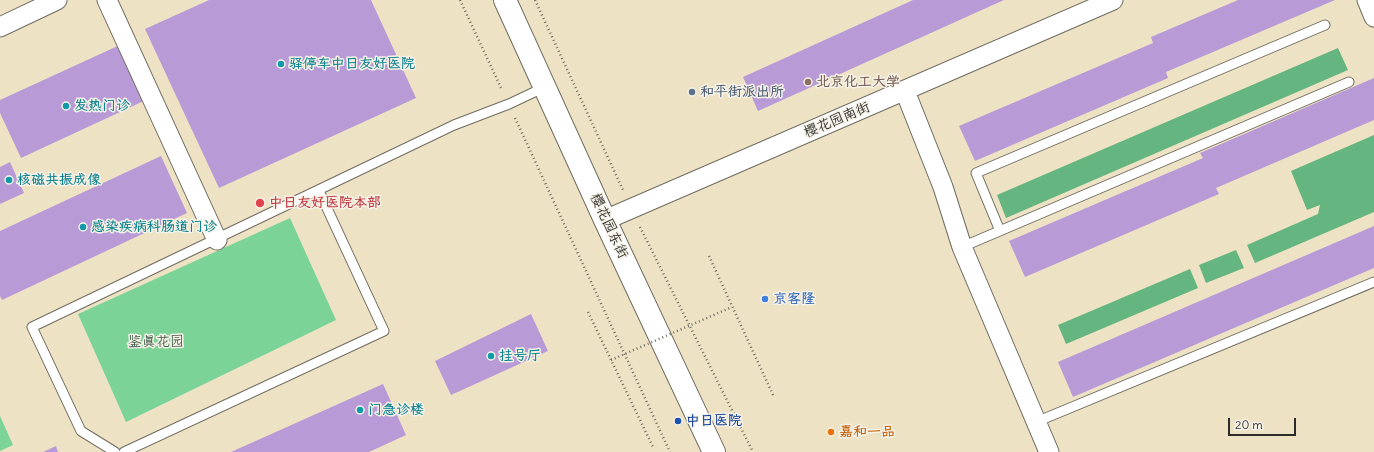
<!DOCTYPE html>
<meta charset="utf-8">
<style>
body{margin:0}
#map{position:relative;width:1374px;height:452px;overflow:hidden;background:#eee2c4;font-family:Delius,sans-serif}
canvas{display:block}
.scale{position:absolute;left:1228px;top:418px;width:68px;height:18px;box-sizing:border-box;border:2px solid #2b2b2b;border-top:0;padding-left:5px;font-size:12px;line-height:14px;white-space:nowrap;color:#2b2b2b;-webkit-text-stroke:3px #f7f3e8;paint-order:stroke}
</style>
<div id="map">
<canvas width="1374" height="452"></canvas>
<div class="scale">20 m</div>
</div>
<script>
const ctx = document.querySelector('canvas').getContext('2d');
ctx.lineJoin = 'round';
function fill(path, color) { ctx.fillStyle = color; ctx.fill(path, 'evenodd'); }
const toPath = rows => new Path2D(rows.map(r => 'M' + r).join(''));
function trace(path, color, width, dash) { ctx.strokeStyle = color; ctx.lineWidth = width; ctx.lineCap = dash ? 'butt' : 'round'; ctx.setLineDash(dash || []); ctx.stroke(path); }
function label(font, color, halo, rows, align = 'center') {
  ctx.font = font + ' Delius,"LXGW WenKai TC",sans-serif'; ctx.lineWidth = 3; ctx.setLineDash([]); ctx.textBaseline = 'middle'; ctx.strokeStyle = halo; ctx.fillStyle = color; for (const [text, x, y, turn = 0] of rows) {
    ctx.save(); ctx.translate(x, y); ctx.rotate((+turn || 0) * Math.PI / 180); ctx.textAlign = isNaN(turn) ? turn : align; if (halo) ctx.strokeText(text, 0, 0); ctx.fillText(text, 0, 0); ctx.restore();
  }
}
const green = toPath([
 [290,218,336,320,126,422,78,314],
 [0,416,13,445,0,451]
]);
const forest = toPath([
 [1338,48,1348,70,1006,218,997,195],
 [1374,135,1374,212,1255,263,1247,245,1318,214,1320,205,1307,210,1291,171],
 [1236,250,1244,268,1206,283,1199,265],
 [1190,269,1198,288,1066,344,1058,325]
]);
const building = toPath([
 [209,0,371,0,416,98,219,188,145,29],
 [913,0,1004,0,758,111,743,77],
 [1238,0,1335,0,1166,72,1168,78,975,161,959,126,1153,43,1151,37],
 [122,44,148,99,21,158,0,113,0,100],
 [1374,78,1374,120,1216,188,1219,194,1025,277,1009,241,1203,158,1200,153],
 [161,156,187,213,2,300,0,296,0,231],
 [10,162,24,193,0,204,0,167],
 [1374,226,1374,268,1073,397,1058,362],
 [531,314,548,351,451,395,435,361],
 [383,384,406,435,369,452,231,452],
 [56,446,58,452,43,452]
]);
const path = toPath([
 [460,0,502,90],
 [535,0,623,190],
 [515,118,670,452],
 [640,227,753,452],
 [709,256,774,397],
 [588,312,653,447]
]);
const service = toPath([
 [1000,231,976,173,1325,25],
 [962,247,1349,82],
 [1036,422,1374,282],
 [115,452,81,431,32,327,454,125,509,104,545,87],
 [124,452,384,331,319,191]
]);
const minor = toPath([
 [107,0,217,240],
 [1367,0,1374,17],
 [0,27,57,0],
 [905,91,943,187,962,247,1049,452],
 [605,220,1113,0]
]);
const tertiary = toPath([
 [505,0,605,220,714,452]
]);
const pathBridge = toPath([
 [611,360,732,307]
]);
const markers = [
 [281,64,4,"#0f9aa8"],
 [808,82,4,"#8d6e63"],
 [692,92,4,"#5c6f8a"],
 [66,106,4,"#0f9aa8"],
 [9,180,4,"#0f9aa8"],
 [260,203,5,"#e0444e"],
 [83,227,4,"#0f9aa8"],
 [765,299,4,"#3f7fe0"],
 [491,356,4,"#0f9aa8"],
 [360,410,4,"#0f9aa8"],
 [678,421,4,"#1a4fb4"],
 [831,432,4,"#e8710a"]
];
const cultureNames = [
 ["驿停车中日友好医院",289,64],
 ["发热门诊",74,106],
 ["核磁共振成像",17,180],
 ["感染疾病科肠道门诊",91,227],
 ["挂号厅",499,356],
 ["门急诊楼",368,410]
];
const educationNames = [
 ["北京化工大学",816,82]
];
const serviceNames = [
 ["和平街派出所",700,92]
];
const streetNames = [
 ["樱花园南街",837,120,-23],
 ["樱花园东街",609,226,65]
];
const healthNames = [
 ["中日友好医院本部",269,203]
];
const shopNames = [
 ["京客隆",773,299]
];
const parkNames = [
 ["鉴真花园",156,342]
];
const transitNames = [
 ["中日医院",686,421]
];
const foodNames = [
 ["嘉和一品",839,432]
];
fill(green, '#7bd397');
fill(forest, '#64b580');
fill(building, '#b89ad7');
trace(service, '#6f6b61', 11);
trace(minor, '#6f6b61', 21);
trace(tertiary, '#6f6b61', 24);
trace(path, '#6f6b61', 2.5, [1, 3]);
trace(service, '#fff', 9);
trace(minor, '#fff', 19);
trace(tertiary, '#fff', 22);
trace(pathBridge, '#6f6b61', 2.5, [1, 3]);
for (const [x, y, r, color] of markers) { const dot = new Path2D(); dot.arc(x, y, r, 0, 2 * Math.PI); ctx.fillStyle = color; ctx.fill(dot); trace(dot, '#f7f3e8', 1.5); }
label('bold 14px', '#0d838f', '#f7f3e8', cultureNames, 'left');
label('bold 14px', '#785e54', '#f7f3e8', educationNames, 'left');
label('bold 14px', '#4e5e75', '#f7f3e8', serviceNames, 'left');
label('14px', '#2b2b2b', '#f7f3e8', streetNames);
label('bold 14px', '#be3a42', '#f7f3e8', healthNames, 'left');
label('bold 14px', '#366cbe', '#f7f3e8', shopNames, 'left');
label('14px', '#435d4b', '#f7f3e8', parkNames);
label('bold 14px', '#164399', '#f7f3e8', transitNames, 'left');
label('bold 14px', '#c56008', '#f7f3e8', foodNames, 'left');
</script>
